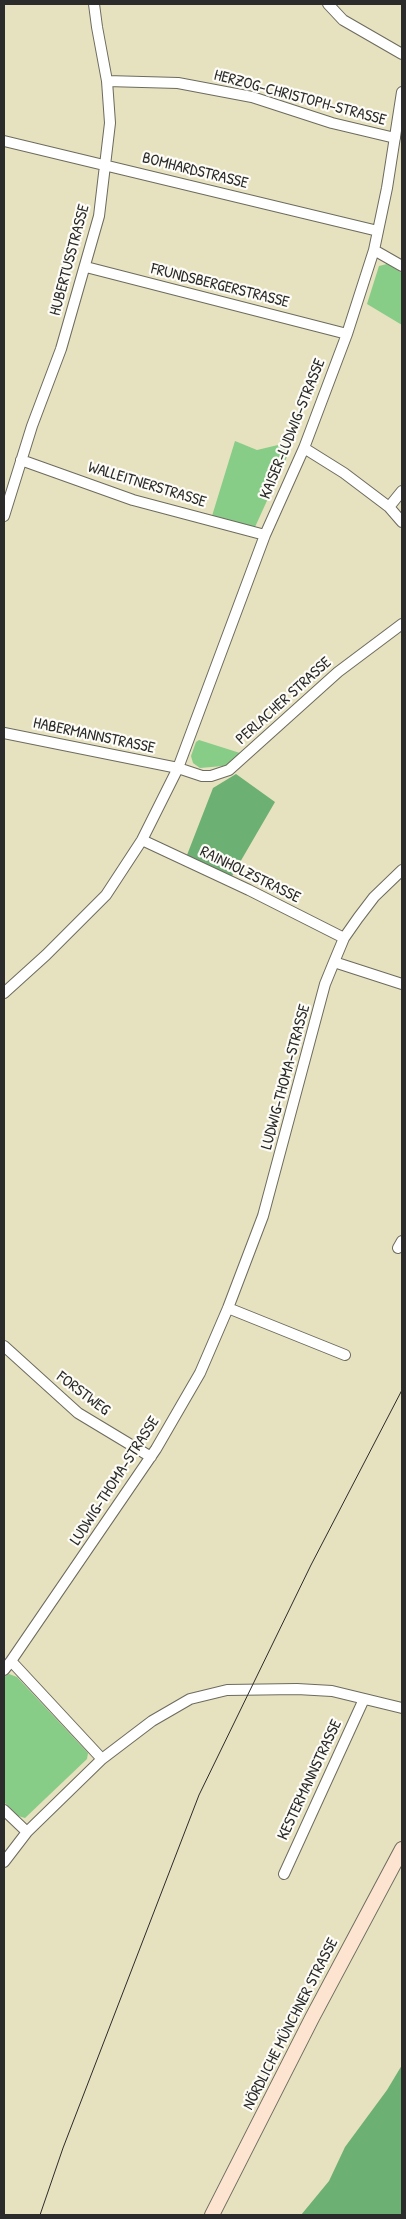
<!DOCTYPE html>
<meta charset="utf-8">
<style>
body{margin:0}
#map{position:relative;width:406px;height:2219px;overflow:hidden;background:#e6e1be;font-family:"Patrick Hand",sans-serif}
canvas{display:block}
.frame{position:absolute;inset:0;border:5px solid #2b2b2b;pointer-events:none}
</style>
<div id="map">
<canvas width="406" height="2219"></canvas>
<div class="frame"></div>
</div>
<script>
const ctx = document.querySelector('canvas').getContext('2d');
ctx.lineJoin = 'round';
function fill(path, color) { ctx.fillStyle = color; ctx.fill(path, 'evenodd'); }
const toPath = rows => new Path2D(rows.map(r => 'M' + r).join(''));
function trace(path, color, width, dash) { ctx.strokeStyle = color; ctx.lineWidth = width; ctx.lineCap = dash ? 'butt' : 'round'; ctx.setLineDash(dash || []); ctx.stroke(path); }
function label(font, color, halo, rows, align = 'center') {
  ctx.font = font + ' "Patrick Hand",sans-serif'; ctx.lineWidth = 4.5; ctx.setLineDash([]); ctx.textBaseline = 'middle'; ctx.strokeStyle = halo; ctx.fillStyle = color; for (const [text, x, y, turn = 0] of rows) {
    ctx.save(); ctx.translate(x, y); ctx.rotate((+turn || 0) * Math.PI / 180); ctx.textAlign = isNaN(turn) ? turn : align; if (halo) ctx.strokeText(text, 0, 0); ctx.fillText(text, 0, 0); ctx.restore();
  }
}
const green = toPath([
 [387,264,402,273,402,325,367,304,379,266],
 [235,441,257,450,278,445,291,448,255,527,212,516],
 [199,740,240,753,241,757,233,763,223,766,200,768,193,763,191,756,196,742],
 [9,1674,17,1677,88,1753,87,1759,25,1818,18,1816,4,1802,4,1677]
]);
const forest = toPath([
 [236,774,275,802,232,876,187,855,213,788],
 [402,2065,402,2215,301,2215,329,2181,345,2147,387,2090]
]);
const street = toPath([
 [328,4,343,20,402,54],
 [107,81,178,83,252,97,332,123,395,138],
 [4,141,378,231],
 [374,250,402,266],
 [86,267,347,334],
 [304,448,344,473,389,507,402,522],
 [21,460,133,500,265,535],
 [389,507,402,491],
 [4,516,32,426,61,349,99,216,110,123,107,81,97,27,94,4],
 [4,733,178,768,202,776,211,776,229,770,338,672,402,624],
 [142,840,249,890,344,938],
 [334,962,402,984],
 [4,993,46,955,106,895,142,840,178,768,265,535,304,448,347,334,374,250,387,188,402,92],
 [398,1248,402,1241],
 [228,1308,345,1355],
 [4,1346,78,1413,151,1457],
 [11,1661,156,1449,200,1373,228,1308,263,1216,325,984,334,962,344,938,358,918,374,897,402,870],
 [4,1670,11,1661,102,1759],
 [4,1810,27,1832],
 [4,1862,27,1832,102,1759,152,1721,190,1699,227,1690,297,1689,332,1691,402,1708],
 [284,1874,364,1699]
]);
const secondary = toPath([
 [212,2215,312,2018,402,1849]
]);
const tram = toPath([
 [40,2215,63,2148,199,1795,311,1565,402,1390]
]);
const streetNames = [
 ["HERZOG-CHRISTOPH-STRASSE",300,98,15],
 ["BOMHARDSTRASSE",195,171,14],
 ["HUBERTUSSTRASSE",70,260,-75],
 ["FRUNDSBERGERSTRASSE",220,286,14],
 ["KAISER-LUDWIG-STRASSE",293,429,-68],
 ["WALLEITNERSTRASSE",147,485,17],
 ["PERLACHER STRASSE",284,701,-42],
 ["HABERMANNSTRASSE",94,736,12],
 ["RAINHOLZSTRASSE",250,875,26],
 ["LUDWIG-THOMA-STRASSE",286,1077,-75],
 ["FORSTWEG",83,1394,37],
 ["LUDWIG-THOMA-STRASSE",115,1481,-57],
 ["KESTERMANNSTRASSE",310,1780,-65],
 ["NÖRDLICHE MÜNCHNER STRASSE",291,2024,-63]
];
fill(green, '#87cc87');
fill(forest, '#6db074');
trace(street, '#6c6b5e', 12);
trace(secondary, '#6c6b5e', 16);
trace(street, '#fff', 10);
trace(secondary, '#fde4d1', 14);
trace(tram, '#2b2b2b', 1);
label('16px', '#2b2b2b', '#fdfcf7', streetNames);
</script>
